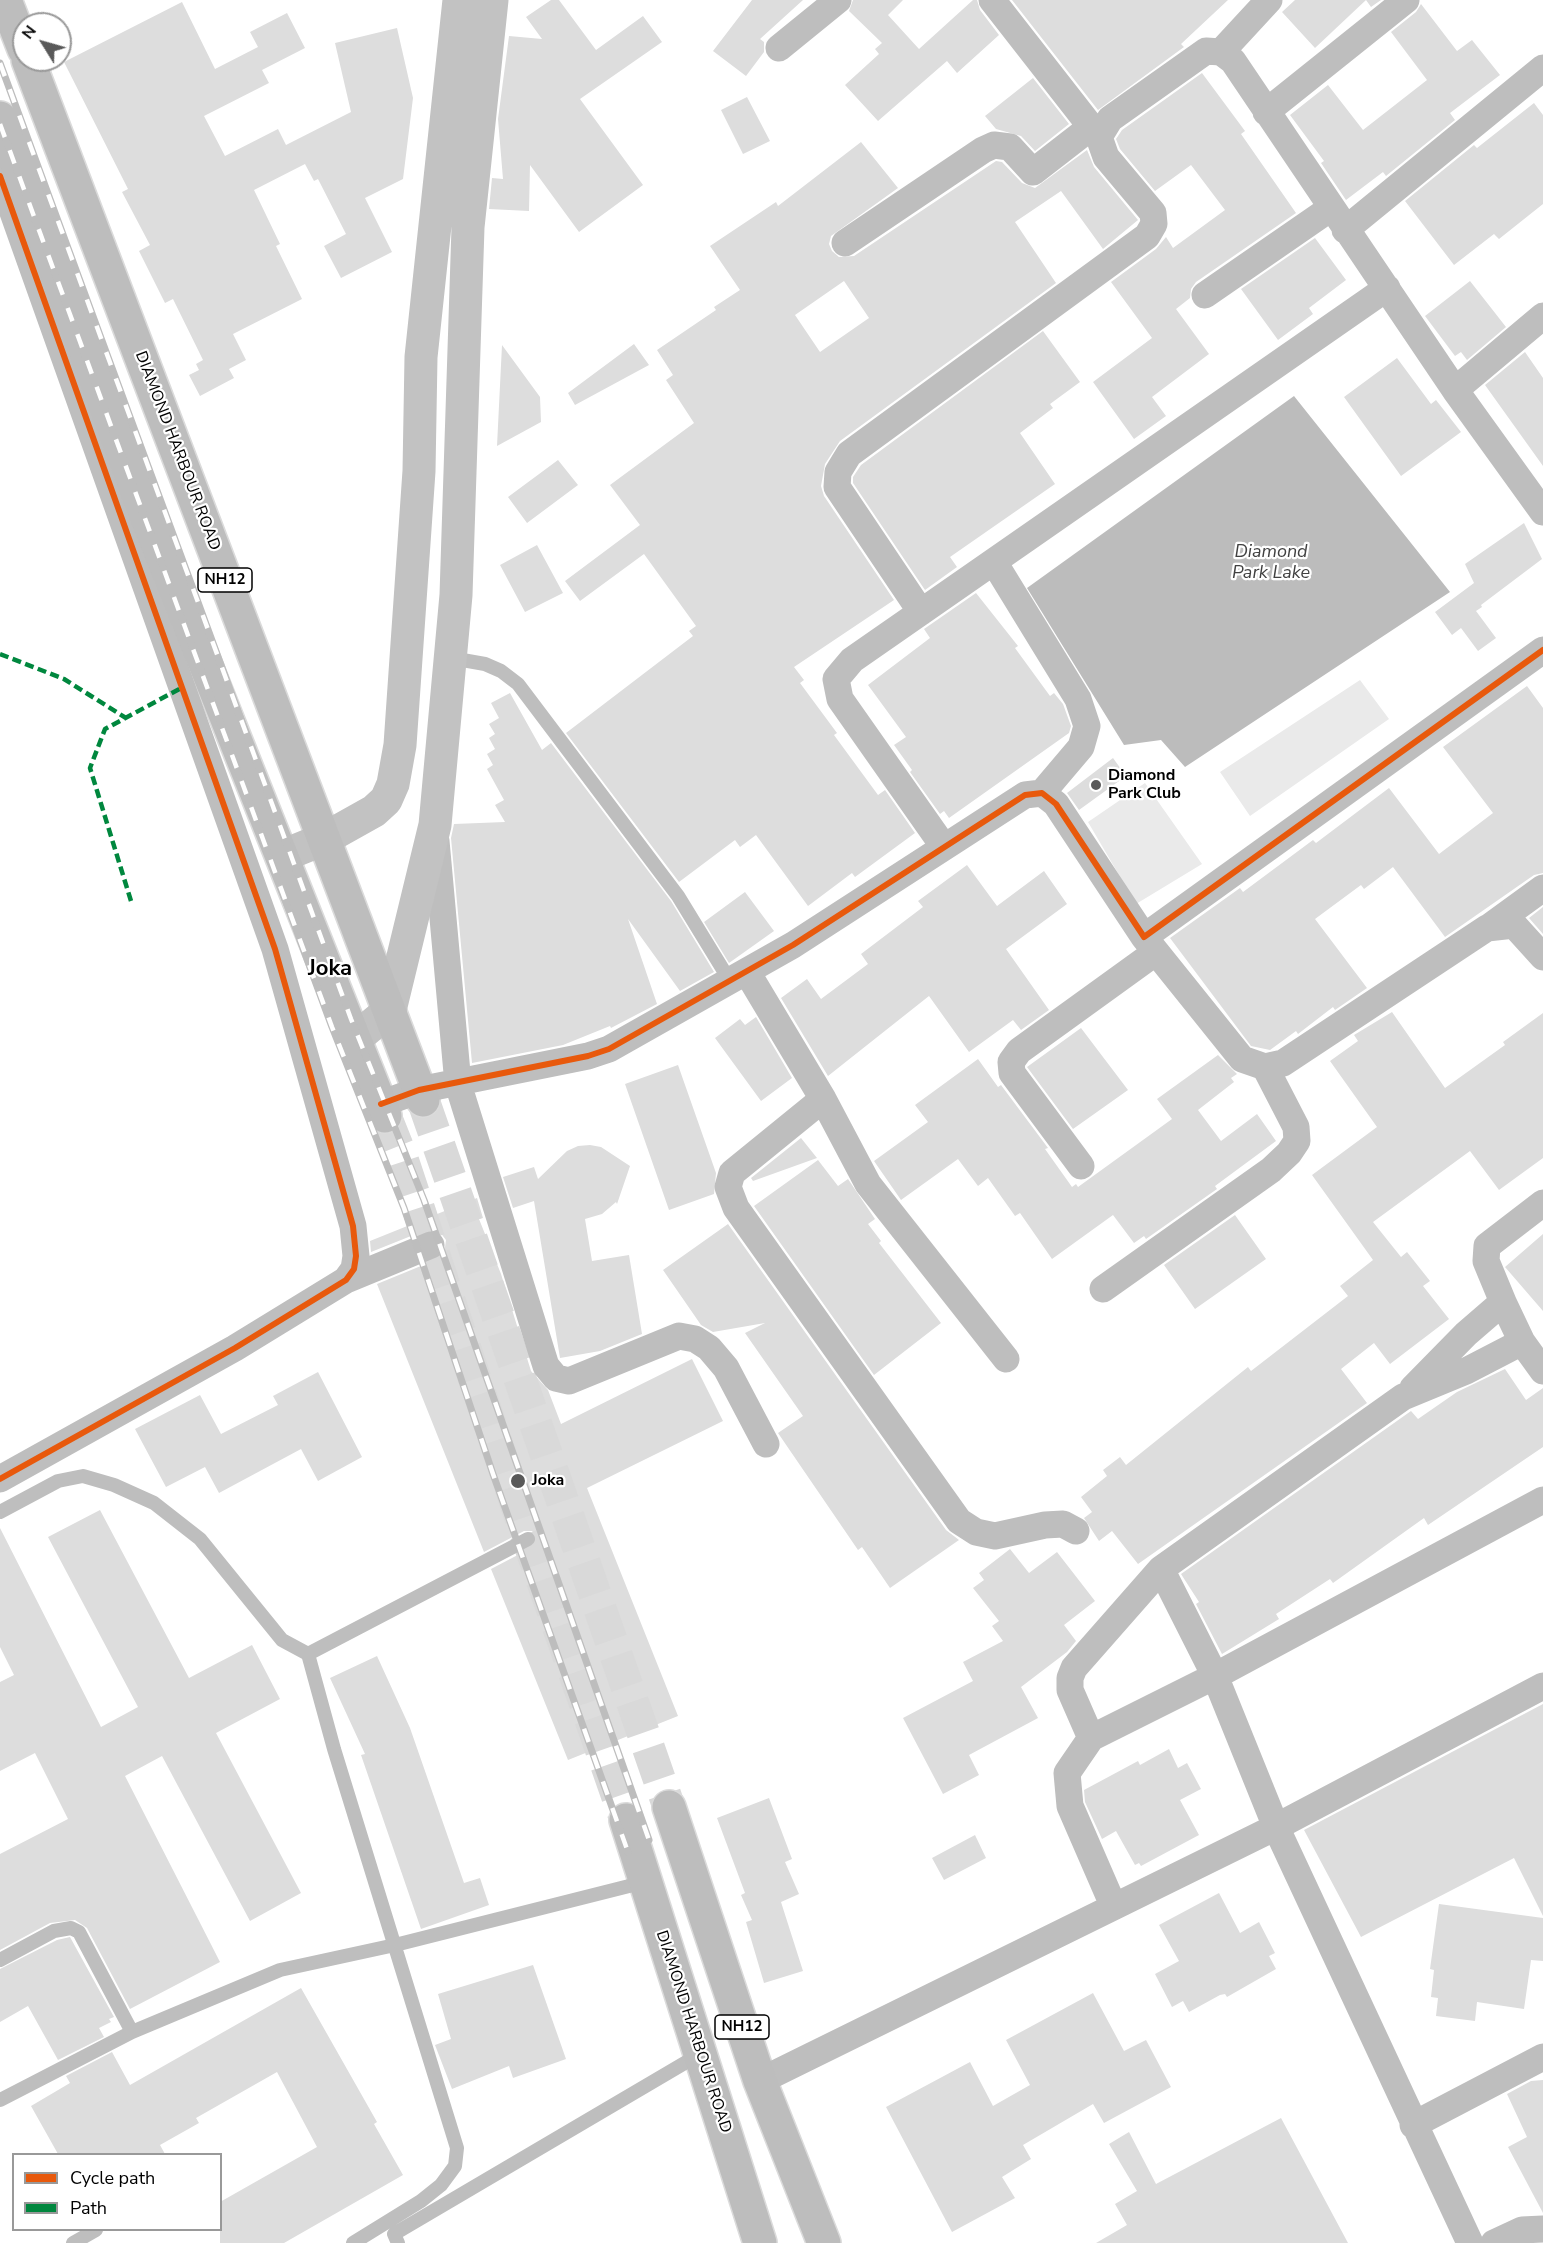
<!DOCTYPE html>
<style>
body{margin:0}
#map{position:relative;width:1543px;height:2243px;overflow:hidden;background:#fff;font-family:"Nunito Sans",sans-serif}
canvas{display:block}
.legend{position:absolute;left:12px;top:2153px;width:210px;height:78px;box-sizing:border-box;background:#fff;border:2px solid #999;margin:0;padding:8px 10px;list-style:none;font-size:18px;color:#000}
.legend li{display:flex;align-items:center;gap:12px;height:30px}
.legend b{width:30px;border:2px solid #999}
.north{position:absolute;left:12px;top:12px;width:60px;height:60px;box-sizing:border-box;background:#fff;border:2px solid #999;border-radius:50%;rotate:307deg;font-size:16px;font-weight:700;line-height:24px;text-align:center;color:#000}
.north::after{content:'';display:block;margin:auto;width:21px;height:27px;background:#595959;clip-path:polygon(50% 0,100% 100%,50% 72%,0 100%)}
</style>
<div id="map">
<canvas width="1543" height="2243"></canvas>
<ul class="legend">
<li><b style="height:8px;background:#e8590c"></b>Cycle path</li>
<li><b style="height:8px;background:#00873e"></b>Path</li>
</ul>
<div class="north">N</div>
</div>
<script>
const ctx = document.querySelector('canvas').getContext('2d');
ctx.lineJoin = 'round';
function fill(path, color) { ctx.fillStyle = color; ctx.fill(path, 'evenodd'); }
const toPath = rows => new Path2D(rows.map(r => 'M' + r).join(''));
function trace(path, color, width, dash) { ctx.strokeStyle = color; ctx.lineWidth = width; ctx.lineCap = dash ? 'butt' : 'round'; ctx.setLineDash(dash || []); ctx.stroke(path); }
function label(font, color, halo, rows, align = 'center') {
  ctx.font = font + ' "Nunito Sans",sans-serif'; ctx.lineWidth = 4.5; ctx.setLineDash([]); ctx.textBaseline = 'middle'; ctx.strokeStyle = halo; ctx.fillStyle = color; for (const [text, x, y, turn = 0] of rows) {
    ctx.save(); ctx.translate(x, y); ctx.rotate((+turn || 0) * Math.PI / 180); ctx.textAlign = isNaN(turn) ? turn : align; if (halo) ctx.strokeText(text, 0, 0); ctx.fillText(text, 0, 0); ctx.restore();
  }
}
const green = toPath([
 [1360,680,1389,719,1250,816,1220,772],
 [1145,783,1202,864,1136,904,1088,822]
]);
const water = toPath([
 [1294,396,1450,592,1185,767,1161,740,1124,745,1027,588]
]);
const building = toPath([
 [551,0,559,0,596,50,643,16,662,42,580,99,643,185,579,232,530,165,529,211,489,209,492,178,503,179,498,119,509,36,542,39,526,17],
 [752,0,803,0,760,39,764,42,764,52,746,76,713,51],
 [853,0,903,0,888,15,919,49,973,0,977,0,980,10,999,35,957,73,947,61,878,121,845,85,879,54,875,49,882,43,849,11],
 [1012,0,1228,0,1181,44,1184,47,1098,110],
 [1295,0,1381,0,1371,7,1366,0,1315,48,1282,12],
 [182,2,215,69,258,47,250,32,287,13,305,48,262,70,269,83,204,116,225,156,278,129,286,145,351,112,335,43,397,28,413,98,403,179,365,198,392,252,341,278,324,246,346,234,318,179,314,181,305,164,254,190,280,244,276,246,302,299,233,334,246,360,229,369,234,378,200,396,189,375,199,370,196,364,203,360,173,299,165,303,139,251,150,245,122,192,128,189,64,62],
 [1421,4,1457,51,1472,40,1500,75,1450,113,1455,120,1386,176,1383,172,1346,200,1321,163,1324,161,1290,115,1328,85,1363,130,1427,80,1391,32,1416,12],
 [1202,73,1245,131,1241,134,1296,213,1196,282,1191,289,1190,298,1176,309,1209,354,1152,397,1166,416,1134,439,1093,382,1152,338,1111,282,1156,249,1166,237,1173,248,1225,210,1191,165,1155,191,1120,149,1116,139,1122,130],
 [1033,78,1069,124,1035,151,1021,136,996,129,985,116],
 [747,97,770,141,743,154,721,110],
 [1534,103,1543,115,1543,204,1499,239,1494,234,1454,265,1405,201,1474,145,1477,148],
 [861,142,898,188,831,236,829,244,832,251,839,257,854,256,996,161,1002,162,1022,183,1035,188,1087,150,1094,167,1138,220,1103,249,1061,191,1015,222,1056,283,840,441,825,464,821,486,824,496,894,600,794,667,804,680,800,683,837,733,834,735,878,795,885,790,915,833,855,877,852,873,808,906,756,835,740,847,735,840,679,882,566,733,693,636,689,631,696,626,644,554,580,601,565,581,640,525,610,485,694,423,666,380,673,375,657,350,716,310,714,307,740,290,710,246,776,202,778,206],
 [844,281,869,318,820,352,795,315],
 [1315,238,1346,280,1309,308,1313,314,1278,340,1241,289],
 [1470,281,1506,327,1467,360,1461,352,1455,356,1425,316],
 [1043,331,1080,382,1050,404,1053,408,1020,433,1055,484,950,557,957,567,925,590,853,483,853,477,861,465],
 [634,344,649,365,575,405,568,393],
 [502,345,540,397,541,422,497,446],
 [1525,352,1543,378,1543,466,1485,385],
 [1397,358,1431,404,1436,400,1461,432,1401,476,1344,397],
 [558,460,578,485,527,523,508,497],
 [1524,523,1542,559,1481,605,1482,607,1476,611,1496,638,1478,651,1461,628,1452,635,1435,612,1474,583,1465,564],
 [537,545,563,593,525,612,500,565],
 [976,593,1018,646,1015,648,1050,696,1054,693,1063,704,1071,726,1069,733,949,818,944,811,940,814,910,772,912,770,894,745,906,737,868,685,930,638,924,629],
 [1527,686,1543,708,1543,873,1534,875,1445,937,1393,867,1364,889,1361,885,1315,919,1367,988,1335,1010,1333,1007,1298,1034,1296,1031,1270,1050,1251,1046,1170,938,1240,888,1243,892,1313,840,1316,843,1389,788,1439,854,1493,813,1443,747],
 [510,693,542,750,551,743,671,901,714,972,680,991,628,919,657,1004,611,1028,610,1026,563,1045,472,1063,451,838,454,824,505,822,495,805,504,800,487,769,493,765,487,754,495,749,489,738,495,734,489,724,499,718,491,703],
 [1113,758,1126,776,1079,810,1067,793],
 [967,865,997,906,1044,871,1067,904,1006,949,1049,1010,1021,1030,1013,1020,969,1052,929,996,828,1076,781,998,807,979,821,999,868,964,861,954,923,907,918,901],
 [745,892,774,931,729,963,704,922],
 [1543,907,1543,934,1529,918],
 [1392,1012,1445,1088,1505,1045,1503,1042,1543,1013,1543,1158,1499,1190,1470,1151,1373,1222,1401,1257,1407,1252,1430,1281,1423,1286,1449,1319,1390,1364,1374,1343,1341,1369,1367,1403,1138,1564,1112,1531,1099,1541,1084,1518,1092,1512,1081,1497,1107,1476,1103,1470,1120,1457,1126,1465,1248,1367,1251,1371,1348,1296,1340,1286,1373,1260,1312,1175,1377,1127,1330,1061,1358,1041,1354,1035],
 [756,1017,792,1078,761,1101,715,1038,740,1019,745,1025],
 [1081,1028,1128,1090,1073,1129,1027,1067],
 [1218,1055,1237,1074,1231,1078,1234,1082,1198,1110,1221,1141,1257,1114,1276,1141,1215,1186,1217,1189,1146,1239,1144,1236,1134,1243,1113,1215,1052,1259,1020,1213,1015,1216,988,1178,978,1186,958,1159,901,1200,874,1161,928,1122,915,1105,978,1059,998,1087,1001,1085,1048,1148,1045,1149,1072,1187,1076,1184,1078,1187,1172,1119,1157,1099],
 [678,1065,716,1173,714,1194,669,1210,625,1084],
 [801,1138,817,1158,753,1181,751,1178],
 [590,1145,601,1147,630,1166,617,1204,616,1202,602,1214,585,1219,592,1261,629,1255,642,1334,600,1351,560,1358,534,1201,513,1208,503,1177,534,1167,538,1179,567,1151,578,1146],
 [818,1160,838,1186,848,1179,875,1219,868,1224,881,1241,879,1243,941,1323,874,1375,754,1206],
 [477,1198,483,1218,479,1219,501,1274,531,1371,548,1390,561,1424,692,1359,723,1421,587,1488,678,1716,568,1760,491,1569,533,1547,536,1535,532,1531,524,1531,484,1552,377,1284,438,1259,444,1254,446,1240,440,1232,426,1230,371,1252,370,1241],
 [1235,1215,1266,1259,1195,1309,1164,1265],
 [728,1224,946,1530,959,1540,890,1588,862,1547,858,1550,778,1433,803,1416,745,1333,765,1323,713,1332,701,1325,663,1270],
 [1543,1234,1543,1311,1505,1267],
 [1505,1369,1526,1400,1543,1388,1543,1447,1428,1525,1424,1518,1333,1583,1330,1579,1276,1614,1279,1619,1222,1654,1196,1604,1199,1602,1181,1574,1411,1411,1418,1419,1457,1392],
 [318,1372,362,1457,318,1481,301,1449,219,1493,205,1467,166,1487,135,1429,200,1395,221,1434,278,1405,273,1396],
 [100,1510,189,1678,252,1645,280,1699,216,1733,301,1893,250,1921,162,1756,125,1776,220,1962,130,2009,87,1928,75,1920,50,1923,0,1950,0,1854,68,1819,35,1753,0,1771,0,1682,14,1675,0,1647,0,1528,101,1727,138,1707,48,1537],
 [1010,1549,1029,1573,1057,1552,1095,1601,1064,1625,1076,1641,1067,1652,1021,1687,1038,1718,969,1755,979,1775,943,1794,903,1718,973,1681,963,1662,1003,1641,992,1626,999,1621,973,1588,984,1580,979,1573],
 [377,1656,410,1728,464,1883,480,1878,489,1905,421,1929,361,1755,365,1754,330,1678],
 [1543,1704,1543,1916,1514,1858,1361,1937,1304,1830],
 [1169,1749,1178,1768,1187,1763,1201,1789,1180,1800,1199,1835,1141,1866,1139,1863,1135,1865,1116,1831,1102,1839,1085,1802,1084,1790,1138,1761,1140,1765],
 [769,1798,792,1859,785,1862,799,1894,781,1902,803,1971,764,1983,746,1922,752,1920,741,1895,745,1893,717,1818],
 [975,1835,986,1858,944,1880,932,1858],
 [1219,1893,1240,1933,1259,1922,1275,1953,1269,1956,1276,1969,1227,1997,1225,1994,1220,1995,1189,2012,1183,2001,1172,2007,1155,1974,1179,1961,1159,1925],
 [1439,1904,1543,1918,1543,1961,1531,1960,1524,2009,1477,2002,1475,2021,1436,2016,1438,1998,1431,1997,1434,1970,1430,1969],
 [70,1937,114,2017,109,2019,111,2022,99,2028,104,2037,58,2060,28,2006,0,2022,0,1969,57,1940],
 [533,1965,566,2059,513,2078,509,2066,452,2089,435,2045,451,2039,438,1994],
 [301,1988,377,2122,374,2124,403,2175,284,2243,220,2243,220,2202,317,2147,277,2072,196,2118,199,2123,160,2145,165,2154,58,2154,31,2106,70,2083,66,2076,112,2052,130,2085],
 [1093,1993,1124,2051,1146,2040,1171,2087,1104,2123,1093,2104,1023,2145,1031,2159,1002,2177,1015,2198,952,2232,886,2107,970,2062,993,2106,1030,2085,1006,2040],
 [1543,2080,1543,2213,1508,2147,1527,2137,1507,2094,1531,2081],
 [1281,2118,1348,2243,1096,2243,1127,2225,1115,2204,1137,2191,1109,2144,1129,2132,1156,2184]
]);
const trunkTunnel = toPath([
 [423,1100,669,1807],
 [385,1116,401,1156,528,1539,626,1820]
]);
const service = toPath([
 [451,658,485,664,501,671,518,684,678,896,730,981],
 [0,1512,58,1481,83,1476,114,1485,154,1503,200,1539,282,1640,308,1654,334,1749,457,2148,455,2166,441,2185,421,2201,353,2243],
 [308,1654,528,1539],
 [0,1960,54,1931,71,1928,79,1932,132,2032],
 [0,2100,132,2032,280,1970,395,1945,645,1882],
 [73,2243,96,2230],
 [398,2243,394,2234,700,2054]
]);
const minor = toPath([
 [992,0,1099,137],
 [779,48,838,0],
 [1221,52,1269,0],
 [1266,112,1406,0],
 [0,176,275,949,353,1226,356,1256,354,1269,346,1280,235,1348,0,1479],
 [1345,230,1543,68],
 [845,243,983,150,994,145,1010,147,1033,172,1091,127],
 [1205,295,1331,208],
 [1455,390,1543,316],
 [994,562,1078,699,1087,726,1081,747,1042,793],
 [921,612,837,487,838,472,849,454,1147,236,1154,224,1153,213,1106,157,1099,137,1110,119,1206,51,1221,52,1233,61,1455,390,1543,512],
 [436,841,458,1084,546,1366,556,1378,569,1381,679,1336,695,1339,709,1348,726,1368,766,1444],
 [944,847,840,699,836,679,852,660,1387,288],
 [1488,928,1543,888],
 [1144,937,1242,1059,1265,1067,1283,1063,1487,928,1514,925,1543,957],
 [747,972,823,1099,868,1184,1006,1359],
 [823,1099,732,1173,728,1187,736,1208,959,1521,976,1532,995,1536,1045,1525,1063,1524,1076,1531],
 [381,1104,419,1090,588,1056,609,1049,793,945,1025,795,1042,793,1056,804,1144,937,1543,650],
 [1081,1166,1012,1073,1011,1062,1019,1051,1156,952],
 [346,1280,431,1245],
 [1103,1289,1271,1170,1289,1153,1297,1141,1296,1127,1265,1067],
 [1503,1302,1522,1342,1543,1371],
 [1413,1388,1466,1334,1503,1302,1486,1261,1487,1246,1543,1203],
 [1161,1569,1215,1676,1276,1827,1470,2243],
 [1091,1738,1215,1676,1543,1500],
 [1113,1905,1070,1806,1067,1773,1091,1738,1070,1690,1070,1678,1074,1668,1161,1569,1403,1397,1466,1371,1522,1342],
 [760,2081,1276,1827,1543,1686],
 [1413,2125,1543,2057],
 [1494,2243,1522,2230,1543,2229]
]);
const secondary = toPath([
 [282,856,324,839,374,811,386,800,393,784,400,745,419,471,421,357,459,0],
 [355,1039,390,1010,435,825,456,595,468,227,492,0]
]);
const trunk = toPath([
 [5,0,24,49],
 [28,60,423,1100],
 [0,118,145,513,385,1116],
 [669,1807,760,2081,824,2243],
 [626,1820,760,2243]
]);
const rail = toPath([
 [0,63,351,1019,424,1200,649,1840],
 [0,124,332,1027,404,1208,493,1474,628,1852]
]);
const quiet = toPath([
 [0,654,64,679,126,718],
 [131,901,90,768,105,729,183,687]
]);
const cycleway = toPath([
 [0,176,275,949,353,1226,356,1256,354,1269,346,1280,235,1348,0,1479],
 [381,1104,419,1090,588,1056,609,1049,793,945,1025,795,1042,793,1056,804,1144,937,1543,650]
]);
const markers = [
 [1096,785,6,"#595959"],
 [518,1481,8,"#595959"]
];
const shields = [
 [225,580,54],
 [742,2027,54]
];
const shieldNames = [
 ["NH12",225,580],
 ["NH12",742,2027]
];
const streetNames = [
 ["DIAMOND HARBOUR ROAD",177,451,69],
 ["DIAMOND HARBOUR ROAD",693,2032,72]
];
const poiNames = [
 ["Diamond",1108,776],
 ["Park Club",1108,794],
 ["Joka",532,1481]
];
const waterNames = [
 ["Diamond",1271,553],
 ["Park Lake",1271,574]
];
const districtNames = [
 ["Joka",330,970]
];
fill(green, '#eaeaea');
fill(water, '#bcbcbc');
fill(building, '#ddd');
trace(trunkTunnel, '#d9d9d9', 33, [33, 16]);
trace(trunk, '#dbdbdb', 36);
trace(service, '#bebebe', 14);
trace(minor, '#bebebe', 27);
trace(secondary, '#c2c2c2', 33);
trace(trunk, '#bdbdbd', 33);
trace(rail, '#bdbdbd', 7);
trace(rail, '#fff', 4.5, [14]);
trace(quiet, '#00873e', 4.5, [9, 4.5]);
trace(cycleway, '#e8590c', 6);
for (const [x, y, r, color] of markers) { const dot = new Path2D(); dot.arc(x, y, r, 0, 2 * Math.PI); ctx.fillStyle = color; ctx.fill(dot); trace(dot, '#fff', 2); }
for (const [x, y, w] of shields) { const box = new Path2D(); box.roundRect(x - w / 2, y - 12, w, 24, 4.5); ctx.fillStyle = '#fff'; ctx.fill(box); trace(box, '#000', 1.5); }
label('bold 15px', '#000', null, shieldNames);
label('16px', '#000', '#fff', streetNames);
label('bold 16px', '#000', '#fff', poiNames, 'left');
label('italic 18px', '#414141', '#fff', waterNames);
label('bold 22px', '#000', '#fff', districtNames);
</script>
